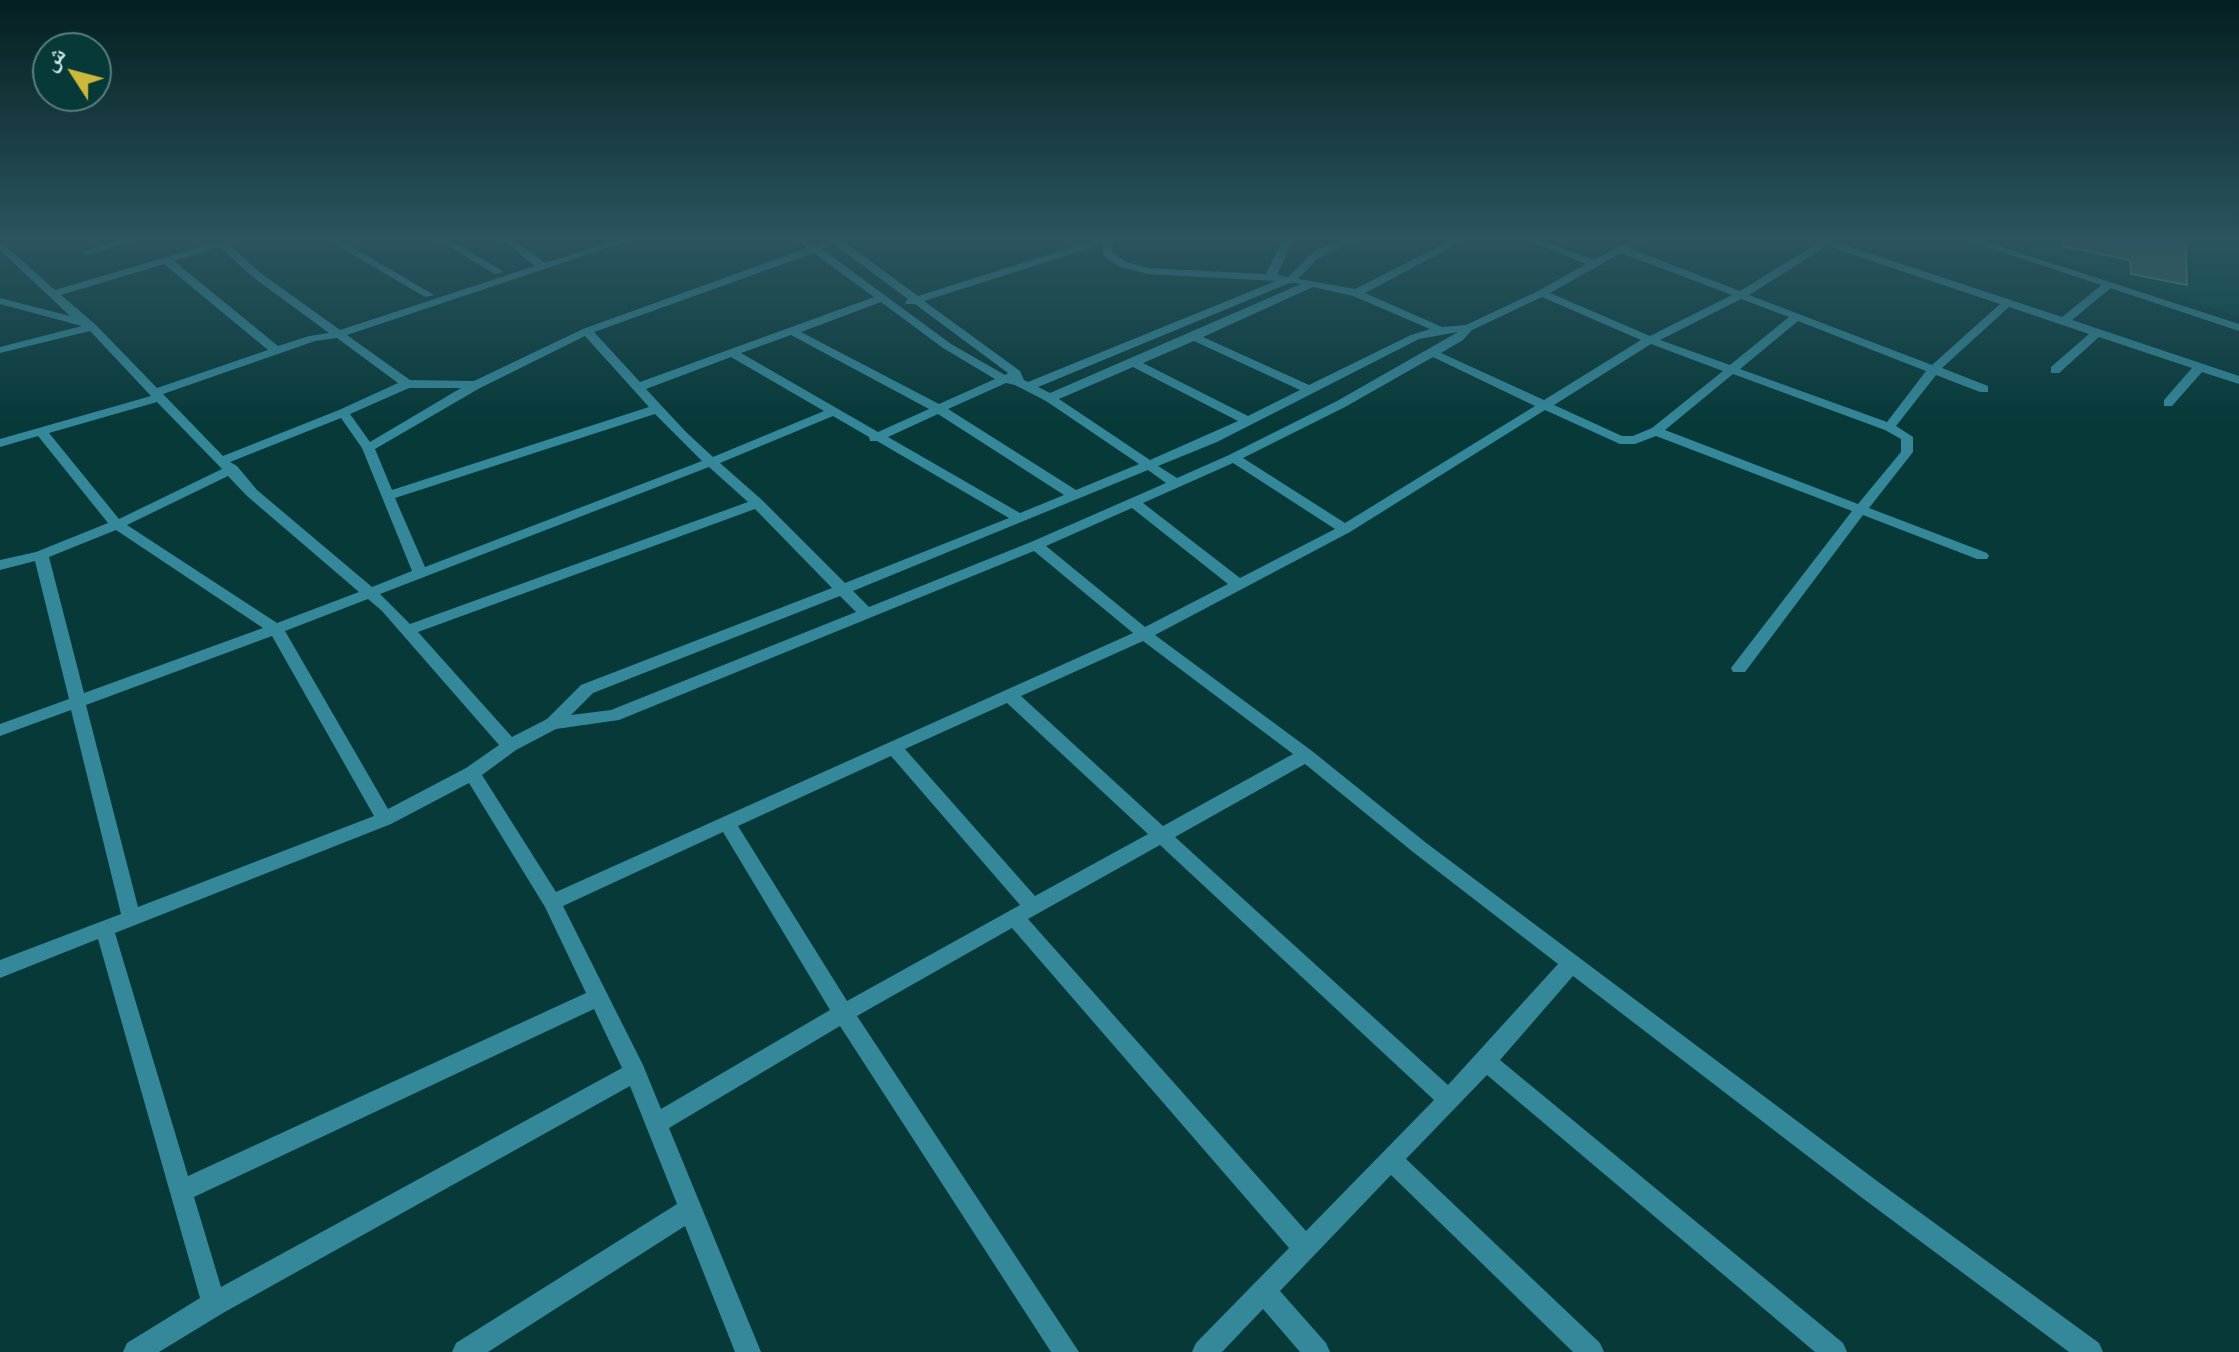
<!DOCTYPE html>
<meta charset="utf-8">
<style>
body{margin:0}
#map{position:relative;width:2239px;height:1352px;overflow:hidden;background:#073939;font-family:"Roboto Serif","Noto Naskh Arabic",serif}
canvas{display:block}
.north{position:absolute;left:32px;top:32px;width:80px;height:80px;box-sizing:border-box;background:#073939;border:2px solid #577e7e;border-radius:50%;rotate:306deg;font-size:22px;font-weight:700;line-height:32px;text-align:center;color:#cee6e6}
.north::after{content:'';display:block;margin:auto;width:28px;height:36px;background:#ccb939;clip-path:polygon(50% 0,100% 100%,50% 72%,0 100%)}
</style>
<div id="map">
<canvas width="2239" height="1352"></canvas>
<div class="north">ش</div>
</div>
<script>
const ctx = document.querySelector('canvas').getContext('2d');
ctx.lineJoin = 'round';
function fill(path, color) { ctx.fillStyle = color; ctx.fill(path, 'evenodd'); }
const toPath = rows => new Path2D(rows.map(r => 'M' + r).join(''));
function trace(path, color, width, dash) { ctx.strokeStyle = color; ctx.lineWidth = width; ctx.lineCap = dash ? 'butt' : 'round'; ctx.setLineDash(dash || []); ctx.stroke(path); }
const built = toPath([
 [2027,237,2239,237,2239,316,2026,249]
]);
const building = toPath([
 [2063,237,2185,237,2187,285,2131,274,2130,260,2062,246,2063,237]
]);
const service = toPath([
 [1292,279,1316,255,1353,237]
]);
const minor = toPath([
 [129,237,144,237,87,255,82,252,129,237],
 [234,237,248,237,229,245,262,274,340,330,535,266,499,237,510,237,545,263,626,237,640,237,347,335,410,380,474,381,583,329,807,248,794,237,805,237,816,245,829,240,826,237,852,237,844,242,918,296,1104,237,1114,237,1112,252,1126,262,1148,268,1266,274,1284,237,1294,237,1277,275,1355,289,1458,237,1470,237,1365,293,1442,327,1466,325,1538,291,1586,264,1520,237,1533,237,1594,260,1635,237,1647,237,1629,248,1740,291,1818,243,1806,237,1820,237,2062,317,2104,283,2112,283,2112,287,2072,320,2239,376,2239,384,2202,372,2172,406,2164,406,2164,400,2192,368,2099,337,2059,373,2051,373,2051,367,2089,334,2009,307,1942,368,1988,386,1988,392,1980,392,1936,375,1896,426,1913,437,1913,452,1869,508,1987,553,1989,556,1987,559,1977,559,1863,515,1745,672,1733,672,1731,668,1852,511,1656,436,1635,444,1620,444,1545,410,1350,532,1155,635,1312,751,1425,842,1877,1181,2099,1343,2103,1352,2069,1352,1861,1197,1573,976,1500,1060,1843,1343,1847,1352,1815,1352,1487,1075,1406,1159,1600,1343,1604,1352,1573,1352,1391,1175,1280,1291,1326,1343,1330,1352,1300,1352,1263,1309,1222,1352,1192,1352,1196,1343,1289,1248,1012,928,857,1016,1079,1352,1051,1352,840,1026,669,1128,761,1352,735,1352,685,1226,488,1352,452,1352,456,1343,677,1204,630,1086,223,1313,159,1352,123,1352,127,1343,200,1298,98,939,0,978,0,960,121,914,71,710,0,736,0,724,69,699,35,561,0,570,0,560,36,552,108,523,38,436,0,447,0,439,151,396,90,331,0,353,0,347,82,326,0,304,0,298,70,316,0,250,0,241,55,290,234,237],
 [1103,244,1103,255,1118,266,1147,274,1276,281,1028,382,1024,380,1020,371,924,301,1103,244],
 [835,245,908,299,905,302,906,304,915,304,1008,373,1005,375,951,344,822,249,835,245],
 [1827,246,2000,304,1932,365,1749,295,1827,246],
 [220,247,254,278,329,333,309,336,278,346,174,261,220,247],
 [814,253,874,297,640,382,594,332,814,253],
 [1621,253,1732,295,1650,336,1550,293,1621,253],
 [164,264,268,350,157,388,96,325,61,295,164,264],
 [1292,282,1301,284,1050,393,1038,387,1292,282],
 [1313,287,1353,296,1430,329,1411,335,1309,385,1203,337,1313,287],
 [1542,297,1641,340,1544,400,1441,353,1463,340,1472,330,1542,297],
 [1741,299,1789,317,1730,365,1660,340,1741,299],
 [881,302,943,348,995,379,939,404,801,332,881,302],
 [1798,321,1926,371,1887,422,1740,369,1798,321],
 [1458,332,1337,401,1229,455,1177,478,1158,466,1217,442,1419,339,1458,332],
 [791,335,929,409,878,432,741,353,791,335],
 [585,336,649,407,392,490,375,449,480,388,585,336],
 [337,338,398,383,339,410,223,456,163,394,315,341,337,338],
 [1194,341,1300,390,1248,416,1143,363,1194,341],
 [1651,344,1723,371,1652,428,1633,436,1622,436,1554,405,1651,344],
 [731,357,824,411,713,457,686,432,646,389,731,357],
 [1433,357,1535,406,1345,523,1243,458,1345,407,1433,357],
 [1133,367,1238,421,1150,460,1059,399,1133,367],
 [1733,374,1885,430,1901,439,1901,452,1858,504,1665,430,1733,374],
 [1006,383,1015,385,1046,401,1139,464,1076,490,948,409,1006,383],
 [409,388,461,388,370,442,350,414,409,388],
 [157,402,222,469,119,519,49,433,157,402],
 [655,414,702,461,425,567,395,498,655,414],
 [938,414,1064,495,1020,513,888,437,938,414],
 [833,416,869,437,870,441,877,441,1009,518,845,583,762,500,720,463,833,416],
 [341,418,362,448,412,571,372,587,257,490,237,466,230,462,341,418],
 [1233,463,1335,529,1240,578,1143,503,1233,463],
 [709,467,748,502,410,624,380,594,709,467],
 [1148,470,1166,483,1031,542,869,607,853,591,1148,470],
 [228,476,247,496,359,592,277,623,127,525,228,476],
 [1132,508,1228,584,1145,627,1046,546,1132,508],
 [755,509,832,588,581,685,547,719,512,737,418,632,755,509],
 [116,530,263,628,84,693,49,557,116,530],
 [1034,551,1133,633,556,892,482,775,516,750,556,729,619,720,1034,551],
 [840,596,856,612,611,710,571,715,593,693,840,596],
 [368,599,382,611,499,745,466,768,388,809,285,631,368,599],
 [272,636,374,816,138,907,86,705,272,636],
 [1143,641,1293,754,1163,826,1021,696,1143,641],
 [1007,703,1148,834,1035,896,905,749,1007,703],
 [891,756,1020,905,847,1001,738,826,891,756],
 [1305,764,1413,852,1558,964,1448,1085,1175,837,1305,764],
 [469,783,545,907,586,993,188,1176,115,933,391,824,469,783],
 [723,832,830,1010,661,1109,643,1065,563,906,723,832],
 [1160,845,1434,1100,1306,1231,1028,919,1160,845],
 [594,1009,622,1068,221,1287,194,1197,594,1009],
 [323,237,335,237,434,295,425,297,323,237],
 [433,237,445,237,504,272,495,274,433,237]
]);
const tertiary = toPath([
 [1957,237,1971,237,2239,324,2239,331,1957,237]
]);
fill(built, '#044');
fill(building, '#3d665c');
trace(building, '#6a958a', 2);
trace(service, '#34889a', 8);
fill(minor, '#34889a');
fill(tertiary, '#34889a');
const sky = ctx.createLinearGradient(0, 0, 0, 426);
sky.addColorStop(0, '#041f1f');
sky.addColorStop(0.56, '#2b545f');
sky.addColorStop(1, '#2b545f00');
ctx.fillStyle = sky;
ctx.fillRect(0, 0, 2239, 426);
</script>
